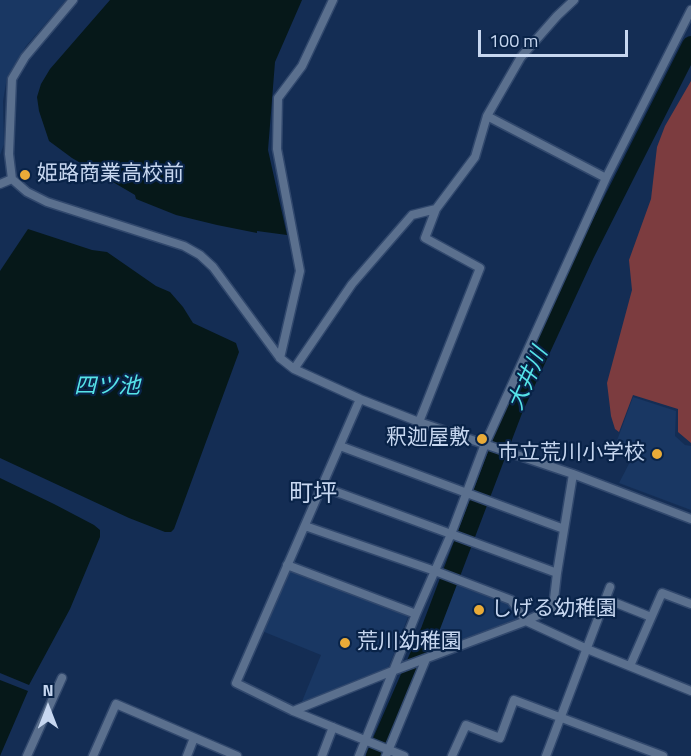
<!DOCTYPE html>
<meta charset="utf-8">
<style>
body{margin:0}
#map{position:relative;width:691px;height:756px;overflow:hidden;background:#142d54;font-family:"Titillium Web",sans-serif}
canvas{display:block}
.north{position:absolute;left:18px;top:678px;width:60px;height:60px;-webkit-text-stroke:4px #092348;paint-order:stroke;rotate:0deg;font-size:16px;font-weight:700;line-height:24px;text-align:center;color:#c7d7f0}
.north::after{content:'';display:block;margin:auto;width:21px;height:27px;background:#c7d7f0;clip-path:polygon(50% 0,100% 100%,50% 72%,0 100%)}
.scale{position:absolute;left:478px;top:30px;width:150px;height:27px;box-sizing:border-box;border:3px solid #c7d7f0;border-top:0;padding-left:8px;font-size:18px;line-height:21px;white-space:nowrap;color:#c7d7f0;-webkit-text-stroke:4px #092348;paint-order:stroke}
</style>
<div id="map">
<canvas width="691" height="756"></canvas>
<div class="north">N</div>
<div class="scale">100 m</div>
</div>
<script>
const ctx = document.querySelector('canvas').getContext('2d');
ctx.lineJoin = 'round';
function fill(path, color) { ctx.fillStyle = color; ctx.fill(path, 'evenodd'); }
const toPath = rows => new Path2D(rows.map(r => 'M' + r).join(''));
function trace(path, color, width, dash) { ctx.strokeStyle = color; ctx.lineWidth = width; ctx.lineCap = dash ? 'butt' : 'round'; ctx.setLineDash(dash || []); ctx.stroke(path); }
function label(font, color, halo, rows, align = 'center') {
  ctx.font = font + ' "Titillium Web","Noto Sans JP",sans-serif'; ctx.lineWidth = 4.5; ctx.setLineDash([]); ctx.textBaseline = 'middle'; ctx.strokeStyle = halo; ctx.fillStyle = color; for (const [text, x, y, turn = 0] of rows) {
    ctx.save(); ctx.translate(x, y); ctx.rotate((+turn || 0) * Math.PI / 180); ctx.textAlign = isNaN(turn) ? turn : align; if (halo) ctx.strokeText(text, 0, 0); ctx.fillText(text, 0, 0); ctx.restore();
  }
}
const built = toPath([
 [0,0,66,0,26,46,7,77,3,101,4,144,0,155],
 [633,397,676,411,675,436,685,445,691,446,691,510,619,483,632,458,620,453,615,446],
 [289,570,406,612,408,617,387,671,301,704,321,655,262,631],
 [457,584,506,601,517,619,430,651]
]);
const green = toPath([
 [691,81,691,443,678,432,678,409,633,395,619,432,615,429,611,416,607,383,632,290,629,260,651,199,657,147,665,126]
]);
const water = toPath([
 [110,0,302,0,275,62,268,150,287,235,257,231,257,233,217,225,176,215,136,199,135,195,72,158,49,141,39,111,37,97,41,84,50,69],
 [28,229,92,250,107,252,156,286,170,292,183,307,193,323,236,343,239,352,174,529,171,532,165,532,129,518,0,458,0,271],
 [0,478,54,504,94,525,100,530,100,537,70,609,29,685,0,673],
 [0,680,28,691,0,756]
]);
const river = toPath([
 [375,756,430,630,514,409,585,255,691,45]
]);
const street = toPath([
 [73,0,25,57,12,79,9,154,12,179,27,192,47,202,184,246,200,255,213,267,280,358,294,369,360,399,419,422,573,474,691,519],
 [487,116,606,178],
 [0,184,12,179],
 [280,358,300,271,277,149,278,98,302,66,333,0],
 [294,369,352,284,412,215,436,209,475,157,487,116,521,57,557,16,574,0],
 [360,399,236,683,293,711,404,756],
 [419,422,480,268,425,238,436,209],
 [340,446,564,529],
 [323,487,557,573],
 [305,526,435,571,511,600,526,621,587,649,691,691],
 [287,565,416,614],
 [606,599,651,617],
 [630,666,662,593,691,604],
 [293,711,395,670,526,621,553,608,557,573,573,474],
 [27,756,62,678],
 [93,756,116,704,237,756],
 [187,756,194,738],
 [322,756,333,727],
 [359,756,416,614,451,534,485,444,606,178,691,10],
 [386,756,426,659],
 [452,756,466,725,500,738,514,700,663,756],
 [546,756,610,587]
]);
const markers = [
 [25,175,6,"#e9ab38"],
 [482,439,6,"#e9ab38"],
 [657,454,6,"#e9ab38"],
 [479,610,6,"#e9ab38"],
 [345,643,6,"#e9ab38"]
];
const poiNames = [
 ["姫路商業高校前",37,175],
 ["釈迦屋敷",470,439,"right"],
 ["市立荒川小学校",645,454,"right"],
 ["しげる幼稚園",491,610],
 ["荒川幼稚園",357,643]
];
const waterNames = [
 ["大井川",529,379,-66],
 ["四ツ池",107,388]
];
const quarterNames = [
 ["町坪",313,495]
];
fill(built, '#193763');
fill(green, '#7c3c3f');
fill(water, '#061819');
trace(river, '#061819', 18);
trace(street, '#31486d', 11);
trace(street, '#5b708e', 8);
for (const [x, y, r, color] of markers) { const dot = new Path2D(); dot.arc(x, y, r, 0, 2 * Math.PI); ctx.fillStyle = color; ctx.fill(dot); trace(dot, '#092348', 2); }
label('21px', '#c7d7f0', '#092348', poiNames, 'left');
label('italic 22px', '#56e3e8', '#092348', waterNames);
label('24px', '#c7d7f0', '#092348', quarterNames);
</script>
